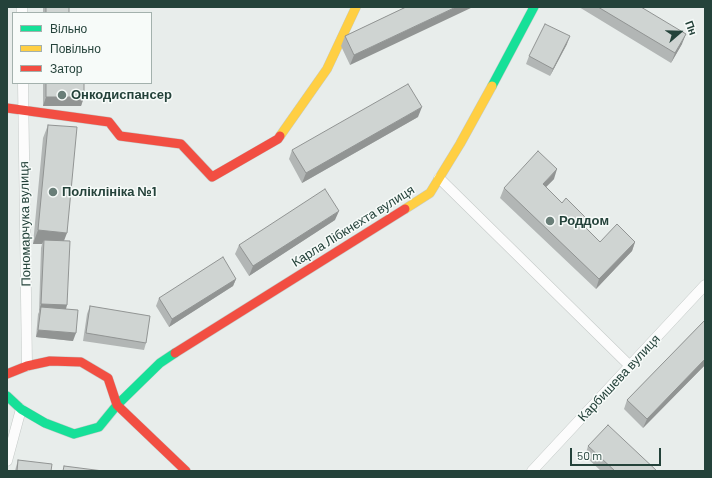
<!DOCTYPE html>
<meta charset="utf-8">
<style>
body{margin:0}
#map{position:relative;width:712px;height:478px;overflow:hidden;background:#e8edeb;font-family:Barlow,sans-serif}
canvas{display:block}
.frame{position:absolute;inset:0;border:8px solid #24423a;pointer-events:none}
.legend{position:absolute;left:12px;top:12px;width:140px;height:72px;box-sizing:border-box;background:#f7fbf9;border:1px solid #a3b1ad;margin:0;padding:5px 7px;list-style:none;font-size:12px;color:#24423a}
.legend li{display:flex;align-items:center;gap:8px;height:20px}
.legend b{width:20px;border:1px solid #a3b1ad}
.north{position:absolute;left:660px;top:12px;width:40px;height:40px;-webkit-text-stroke:3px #f7fbf9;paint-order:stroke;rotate:70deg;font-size:11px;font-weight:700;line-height:16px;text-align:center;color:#24423a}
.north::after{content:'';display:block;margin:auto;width:14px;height:18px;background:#24423a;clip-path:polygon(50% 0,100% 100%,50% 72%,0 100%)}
.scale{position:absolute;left:570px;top:448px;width:91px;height:18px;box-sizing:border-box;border:2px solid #24423a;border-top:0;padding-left:5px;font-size:12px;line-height:14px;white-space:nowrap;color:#24423a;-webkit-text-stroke:3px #f7fbf9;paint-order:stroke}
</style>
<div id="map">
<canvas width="712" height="478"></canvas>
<div class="frame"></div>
<ul class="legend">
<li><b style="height:5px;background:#16e098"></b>Вільно</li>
<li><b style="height:5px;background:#ffcf43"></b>Повільно</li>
<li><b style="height:5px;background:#f24e42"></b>Затор</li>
</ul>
<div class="north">Пн</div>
<div class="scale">50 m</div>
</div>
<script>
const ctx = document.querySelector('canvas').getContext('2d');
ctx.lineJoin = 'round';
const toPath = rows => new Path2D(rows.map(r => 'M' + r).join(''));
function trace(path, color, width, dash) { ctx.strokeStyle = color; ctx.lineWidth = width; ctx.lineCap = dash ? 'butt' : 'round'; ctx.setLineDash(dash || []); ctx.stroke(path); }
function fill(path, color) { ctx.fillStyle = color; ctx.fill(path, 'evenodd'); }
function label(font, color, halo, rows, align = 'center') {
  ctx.font = font + ' Barlow,sans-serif'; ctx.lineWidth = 3; ctx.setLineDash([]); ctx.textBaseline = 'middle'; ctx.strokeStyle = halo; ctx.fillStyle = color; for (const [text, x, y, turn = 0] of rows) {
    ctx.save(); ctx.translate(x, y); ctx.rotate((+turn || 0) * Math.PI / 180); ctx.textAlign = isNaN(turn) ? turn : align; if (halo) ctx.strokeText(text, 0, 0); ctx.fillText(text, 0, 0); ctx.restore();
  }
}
const street = toPath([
 [22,7,22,13],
 [23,83,27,366],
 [439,178,630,366],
 [7,461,21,409],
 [532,471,705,285]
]);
const fast = toPath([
 [492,86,534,7],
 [7,396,21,409,45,423,74,434,99,427,117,405,160,363,175,353]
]);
const slow = toPath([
 [280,136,327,69,356,7],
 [405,209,430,193,460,144,492,86]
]);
const jam = toPath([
 [7,108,109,122,120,136,181,144,212,177,278,139,280,136],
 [175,353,405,209],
 [7,374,27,366,50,361,81,362,108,378,117,405,186,471]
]);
const wall = toPath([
 [43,7,69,7,69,13,43,13],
 [406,7,350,65,341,46,345,36],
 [579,7,641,7,682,44,671,63],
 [567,44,550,76,526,64,529,56],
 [43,83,84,83,84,97,81,106,43,106],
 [418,117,302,183,289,159,292,150],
 [48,125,64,241,66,309,73,341,36,337,38,314,39,312,41,248,42,244,33,244,43,138],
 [554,179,546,187,562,203,588,220,585,228,600,242,635,242,632,251,596,289,500,198,504,188],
 [335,220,249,276,235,254,239,245],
 [236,279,233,286,169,327,156,306,159,298],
 [90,306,146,343,144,350,83,341,87,314],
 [705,320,705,365,643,428,624,409,627,400],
 [588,446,657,471,601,471,585,456],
 [18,460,51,471,15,471,16,467]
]);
const shadedWall = toPath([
 [456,7,473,7,350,65,354,55],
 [686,34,682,44,671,63,675,53],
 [570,36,567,44,550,76,553,69],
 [46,97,84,97,81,106,43,106],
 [422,107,418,117,302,183,306,173],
 [557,169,554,179,539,194,543,184],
 [339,211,335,220,249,276,253,266],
 [588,220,585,229,583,225],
 [38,230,67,233,62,246,44,240,42,244,33,244],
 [635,242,632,251,596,289,599,279],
 [236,279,233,286,169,327,172,319],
 [41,304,67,305,65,313,41,307,39,312],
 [38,330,76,333,73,341,36,337],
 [705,359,705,365,643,428,647,419]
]);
const building = toPath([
 [46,7,69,7,69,13,46,13,46,7],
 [406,7,456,7,354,55,345,36,406,7],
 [598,7,641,7,686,34,675,53,598,7],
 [545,24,570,36,553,69,529,56,545,24],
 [46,83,84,83,84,97,46,97,46,83],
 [408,84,422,107,306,173,292,150,408,84],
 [48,125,77,127,67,233,38,230,48,125],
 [538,151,557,169,543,184,562,203,566,198,588,220,583,225,600,242,617,224,635,242,599,279,504,188,538,151],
 [325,189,339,211,253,266,239,245,325,189],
 [44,240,70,241,67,305,41,304,44,240],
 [223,257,236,279,172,319,159,298,223,257],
 [90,306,150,316,146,343,86,333,90,306],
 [41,307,78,310,76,333,38,330,41,307],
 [705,320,705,359,647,419,627,400,705,320],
 [608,425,657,471,615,471,588,446,608,425],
 [18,460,52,464,51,471,17,471,18,460],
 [64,466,103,471,63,471,64,466]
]);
const markers = [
 [62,95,5,"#697e78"],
 [53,192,5,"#697e78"],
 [550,221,5,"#697e78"]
];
const poiNames = [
 ["Онкодиспансер",71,95],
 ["Поліклініка №1",62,192],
 ["Роддом",559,221]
];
const streetNames = [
 ["Пономарчука вулиця",25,224,-91],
 ["Карла Лібкнехта вулиця",353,226,-32],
 ["Карбишева вулиця",619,378,-47]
];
trace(street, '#c5cac8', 11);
trace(fast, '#c3cbc8', 10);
trace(slow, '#c3cbc8', 10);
trace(jam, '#c3cbc8', 10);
trace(street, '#fcfcfc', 10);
trace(fast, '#16e098', 9);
trace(slow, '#ffcf43', 9);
trace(jam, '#f24e42', 9);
fill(wall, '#b2b6b5');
fill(shadedWall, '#919493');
fill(building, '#cfd4d2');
trace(building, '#919493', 1);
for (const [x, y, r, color] of markers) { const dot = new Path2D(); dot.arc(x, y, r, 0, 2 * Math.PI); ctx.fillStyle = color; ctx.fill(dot); trace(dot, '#f7fbf9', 1.5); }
label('bold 13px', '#24423a', '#f7fbf9', poiNames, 'left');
label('13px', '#24423a', '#f7fbf9', streetNames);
</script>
